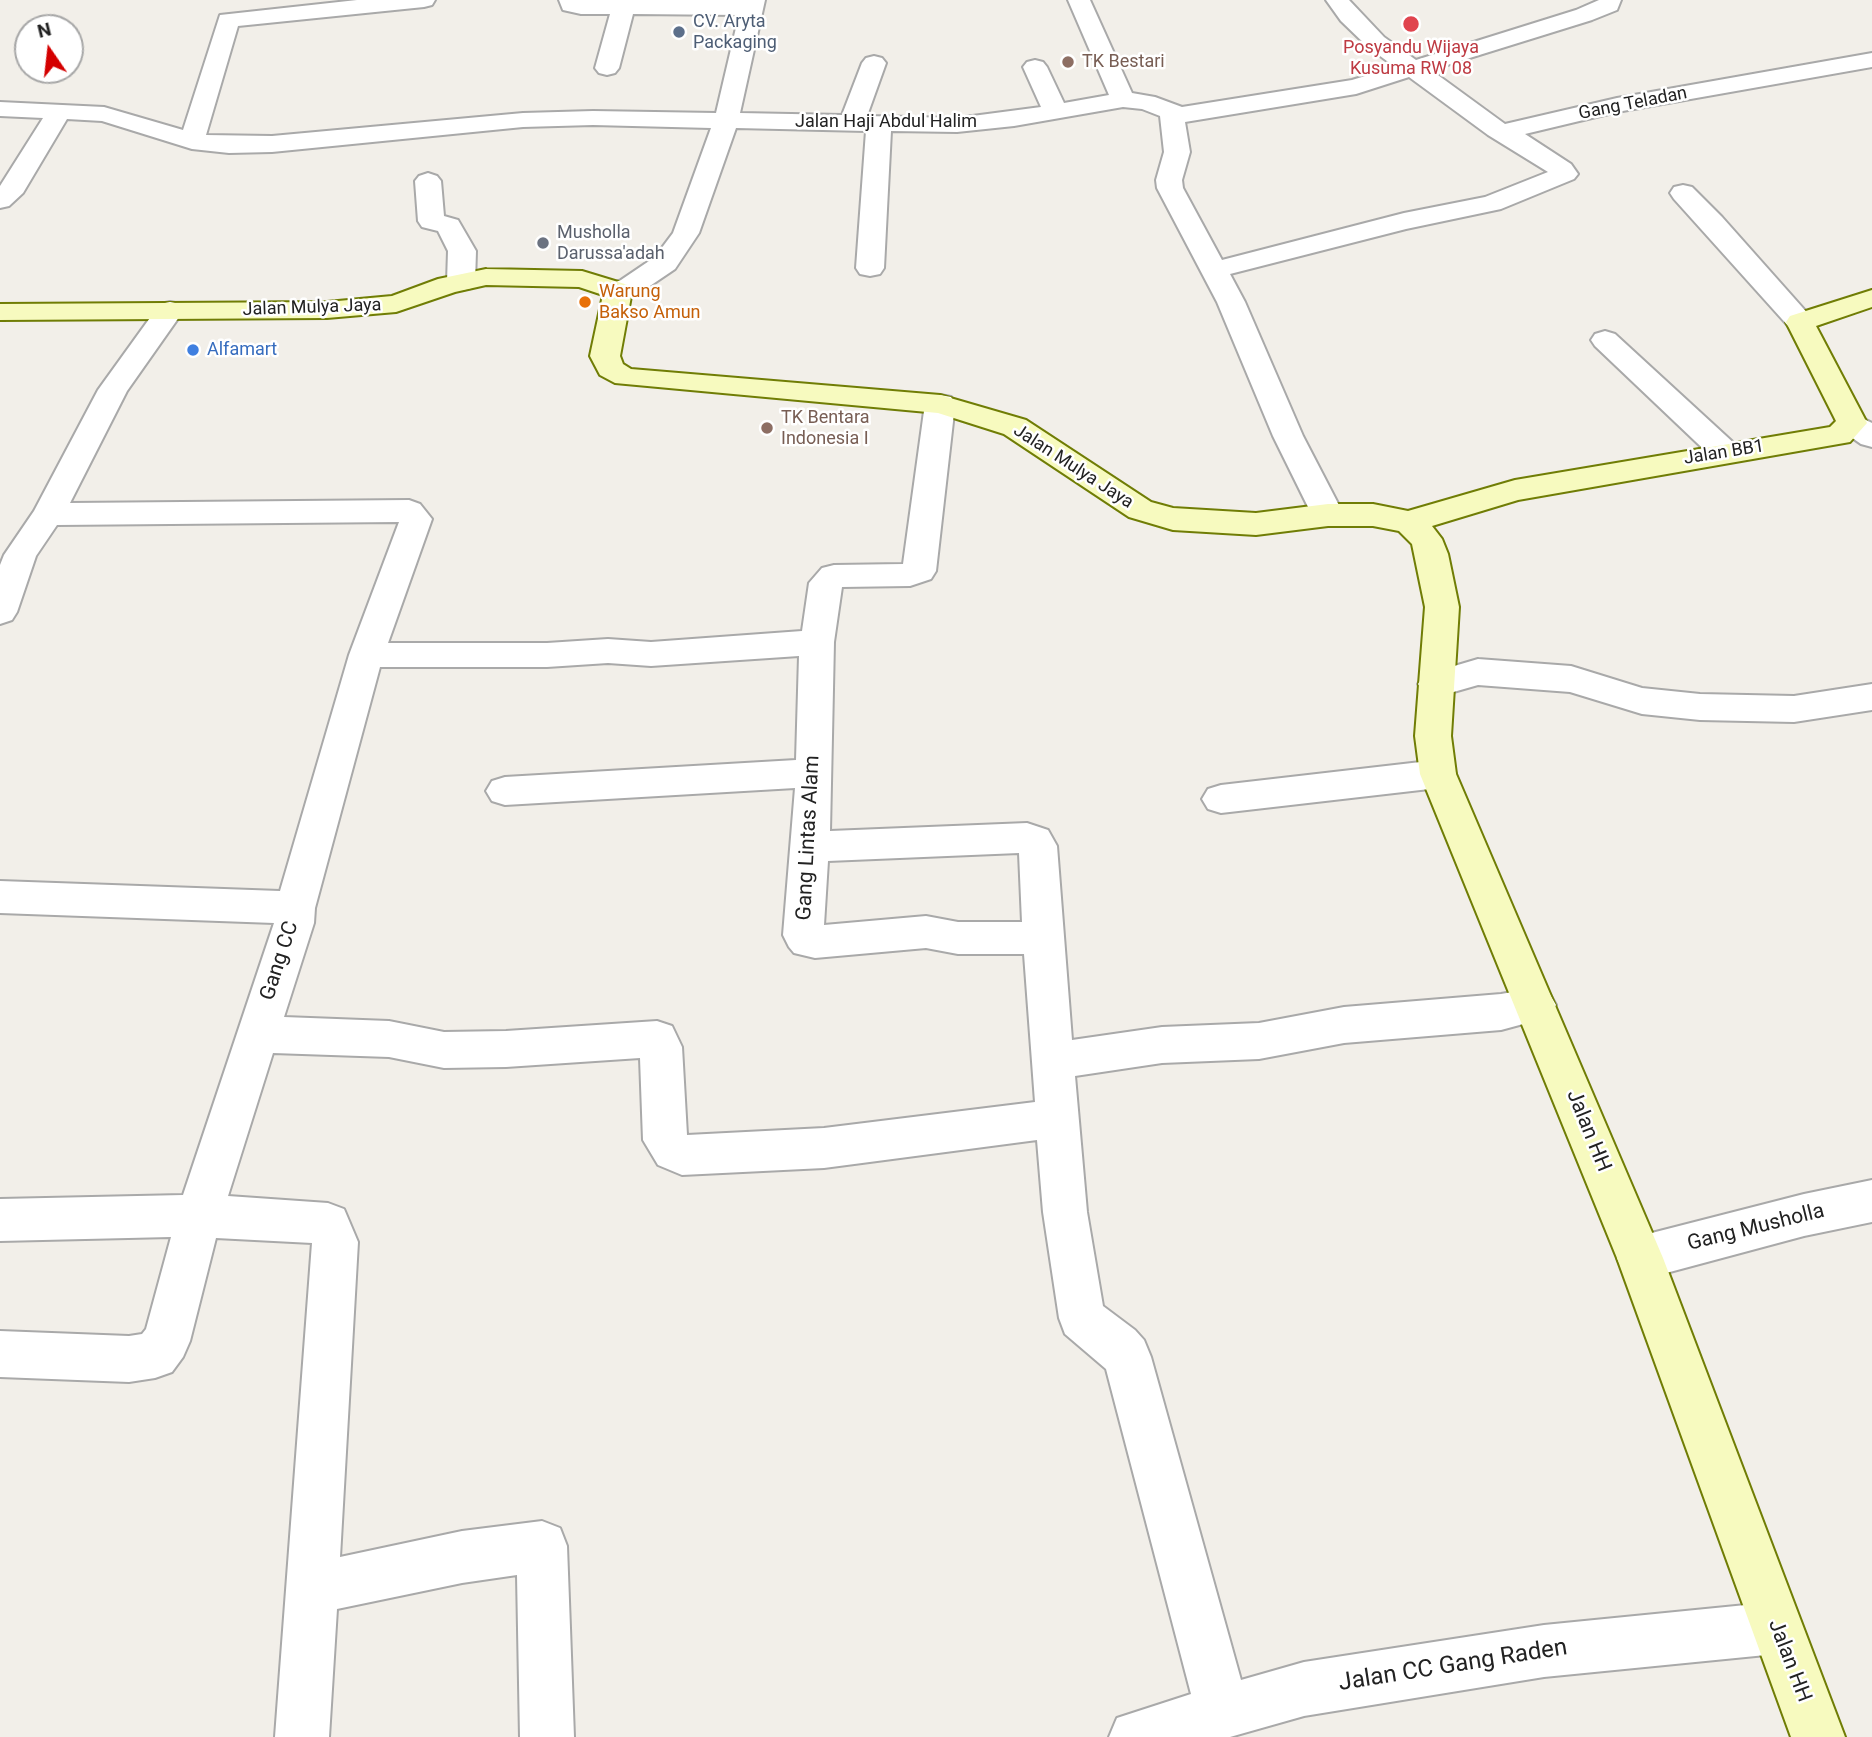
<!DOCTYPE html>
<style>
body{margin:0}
#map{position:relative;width:1872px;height:1737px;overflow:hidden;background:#f2efe9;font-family:Roboto,sans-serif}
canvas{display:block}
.north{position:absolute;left:14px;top:14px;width:70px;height:70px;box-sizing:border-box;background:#fff;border:2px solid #a7a7a7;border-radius:50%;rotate:346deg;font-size:19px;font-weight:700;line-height:28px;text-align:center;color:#222}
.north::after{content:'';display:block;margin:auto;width:24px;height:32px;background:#d40000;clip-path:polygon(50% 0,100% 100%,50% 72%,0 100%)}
</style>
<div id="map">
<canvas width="1872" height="1737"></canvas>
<div class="north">N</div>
</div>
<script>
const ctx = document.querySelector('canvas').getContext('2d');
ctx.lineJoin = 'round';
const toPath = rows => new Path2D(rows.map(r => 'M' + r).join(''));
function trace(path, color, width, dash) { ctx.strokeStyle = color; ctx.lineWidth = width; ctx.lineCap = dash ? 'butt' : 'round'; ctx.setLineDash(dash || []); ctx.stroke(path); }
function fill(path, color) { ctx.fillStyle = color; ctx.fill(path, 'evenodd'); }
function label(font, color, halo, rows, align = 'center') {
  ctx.font = font + ' Roboto,sans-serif'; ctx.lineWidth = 5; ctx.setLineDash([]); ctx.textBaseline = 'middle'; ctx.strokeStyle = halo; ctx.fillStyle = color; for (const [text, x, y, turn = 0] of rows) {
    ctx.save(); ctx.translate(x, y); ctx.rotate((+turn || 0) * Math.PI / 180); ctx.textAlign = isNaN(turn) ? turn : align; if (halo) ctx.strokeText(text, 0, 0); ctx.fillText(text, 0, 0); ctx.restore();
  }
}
const street = toPath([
 [357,0,435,0,432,5,424,7,238,26,206,135,272,136,523,113,593,111,716,113,739,15,633,14,619,68,615,73,607,75,599,73,595,68,610,14,581,14,563,10,559,0,765,0,740,113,842,115,862,63,866,58,874,56,882,58,886,63,867,116,957,118,1041,107,1023,67,1027,62,1035,60,1043,62,1047,67,1064,103,1109,95,1068,0,1090,0,1132,93,1155,97,1182,107,1352,80,1395,67,1368,47,1341,21,1326,0,1349,0,1384,37,1416,60,1576,10,1599,0,1621,0,1617,10,1592,20,1431,70,1505,124,1617,98,1872,53,1872,67,1617,112,1525,134,1571,164,1578,174,1574,179,1501,209,1406,229,1230,274,1245,302,1303,436,1344,515,1339,523,1328,526,1317,523,1312,515,1273,436,1217,302,1157,188,1156,180,1164,152,1160,116,1142,109,1123,107,1014,126,957,132,891,131,884,268,880,274,870,276,860,274,856,268,866,131,736,128,699,233,675,269,641,292,618,299,608,297,604,291,608,285,621,280,655,257,673,233,711,128,593,125,523,127,272,152,229,153,192,149,102,121,67,119,23,193,9,206,0,208,0,186,43,118,0,116,0,102,104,107,183,130,220,15,357,0],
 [1409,77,1488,135,1548,172,1485,197,1404,213,1222,260,1183,188,1182,180,1190,152,1185,122,1356,94,1409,77],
 [428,173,437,176,441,181,444,216,458,220,476,251,475,282,471,288,461,290,451,288,447,282,448,251,438,231,422,227,418,221,415,181,419,176,428,173],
 [1683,185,1692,187,1722,217,1810,316,1814,322,1810,328,1800,331,1790,328,1674,199,1670,193,1674,187,1683,185],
 [170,302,180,304,184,310,127,391,70,503,409,500,420,504,432,519,388,643,547,643,608,639,651,642,802,631,809,583,822,568,834,565,903,564,925,404,929,397,940,395,951,397,955,404,936,571,931,579,910,586,842,587,834,642,830,831,1027,823,1048,830,1057,846,1072,1040,1162,1027,1259,1023,1344,1007,1501,994,1535,988,1549,993,1556,1005,1549,1017,1501,1030,1344,1043,1259,1059,1162,1063,1075,1076,1087,1212,1103,1306,1135,1330,1144,1340,1151,1357,1241,1680,1304,1662,1544,1625,1776,1602,1795,1609,1802,1628,1795,1647,1776,1654,1544,1677,1304,1716,1230,1737,1109,1737,1117,1718,1191,1694,1106,1369,1065,1334,1059,1318,1043,1212,1037,1140,824,1168,682,1175,658,1165,643,1140,640,1058,506,1067,444,1068,389,1057,273,1053,228,1196,328,1203,344,1209,358,1242,340,1557,462,1531,542,1521,560,1528,567,1546,574,1737,520,1737,517,1575,462,1583,337,1609,329,1737,275,1737,312,1243,216,1238,190,1341,183,1357,172,1372,155,1378,129,1382,0,1377,0,1331,129,1336,142,1334,146,1329,171,1237,0,1241,0,1199,183,1195,274,923,0,913,0,881,280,891,349,655,399,522,57,525,36,556,17,612,12,620,0,624,0,565,4,555,34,511,98,390,160,304,170,302],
 [799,656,796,760,505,777,492,781,486,791,492,801,505,805,795,788,783,935,789,947,794,953,815,958,926,948,958,954,1024,954,1035,1102,824,1128,687,1135,682,1047,672,1026,657,1021,506,1031,444,1032,389,1021,284,1017,314,923,315,908,380,667,547,667,608,663,651,666,799,656],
 [1019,853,1022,922,958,922,926,916,824,925,828,861,1019,853],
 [1605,331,1615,334,1737,446,1741,453,1737,460,1726,463,1715,460,1595,346,1591,340,1595,334,1605,331],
 [1852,413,1872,423,1872,447,1861,444,1841,430,1837,423,1841,416,1852,413],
 [1478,659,1571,666,1642,688,1700,694,1794,696,1872,684,1872,710,1794,722,1700,720,1642,714,1570,692,1478,685,1436,697,1424,693,1418,684,1424,675,1478,659],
 [1438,760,1451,764,1456,774,1451,784,1438,788,1221,813,1208,809,1202,799,1208,789,1221,785,1438,760],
 [1872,1180,1872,1222,1804,1236,1640,1280,1624,1273,1617,1258,1624,1243,1640,1236,1804,1194,1872,1180]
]);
const secondary = toPath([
 [486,269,582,271,628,285,632,291,620,356,623,364,631,369,940,395,1026,420,1151,502,1173,508,1256,513,1328,504,1373,504,1408,511,1515,480,1830,427,1836,421,1786,322,1790,316,1872,290,1872,307,1816,326,1867,423,1850,442,1518,500,1432,526,1442,539,1448,554,1459,607,1451,736,1456,774,1663,1258,1845,1737,1791,1737,1617,1258,1420,774,1415,736,1425,607,1412,544,1399,531,1373,526,1328,526,1256,535,1173,530,1129,517,1004,434,938,413,615,383,600,375,590,356,603,295,579,287,486,285,455,292,396,312,327,318,0,320,0,304,327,302,392,296,438,279,486,269]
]);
const markers = [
 [1411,24,9,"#e0444e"],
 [679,32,7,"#5c6f8a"],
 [1068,62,7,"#8d6e63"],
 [543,243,7,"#6b7280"],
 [585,302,7,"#e8710a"],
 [193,350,7,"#3f7fe0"],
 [767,428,7,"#8d6e63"]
];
const farServicenames = [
 ["CV. Aryta",693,22],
 ["Packaging",693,43]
];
const farHealthnames = [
 ["Posyandu Wijaya",1411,48],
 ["Kusuma RW 08",1411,69]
];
const farEducationnames = [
 ["TK Bestari",1082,62],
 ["TK Bentara",781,418],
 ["Indonesia I",781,439]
];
const farStreetnames = [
 ["Gang Teladan",1633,104,-11],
 ["Jalan Haji Abdul Halim",886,122],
 ["Jalan Mulya Jaya",312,308,-2],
 ["Jalan BB1",1724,453,-9],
 ["Jalan Mulya Jaya",1073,467,33]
];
const farWorshipnames = [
 ["Musholla",557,233],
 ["Darussa'adah",557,254]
];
const farFoodnames = [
 ["Warung",599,292],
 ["Bakso Amun",599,313]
];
const farShopnames = [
 ["Alfamart",207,350]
];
const streetNames = [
 ["Gang Lintas Alam",809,838,-87],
 ["Gang CC",280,961,-72],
 ["Jalan HH",1588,1131,68],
 ["Gang Musholla",1756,1228,-14],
 ["Jalan HH",1789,1661,69]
];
const nearStreetnames = [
 ["Jalan CC Gang Raden",1453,1666,-9]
];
trace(street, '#a9a9a9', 4);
trace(secondary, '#707d05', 4);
fill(street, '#fff');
fill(secondary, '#f7fabf');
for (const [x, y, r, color] of markers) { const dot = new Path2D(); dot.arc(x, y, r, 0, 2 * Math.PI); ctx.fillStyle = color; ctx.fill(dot); trace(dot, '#fff', 2.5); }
label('18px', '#4e5e75', '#fff', farServicenames, 'left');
label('18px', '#be3a42', '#fff', farHealthnames);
label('18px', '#785e54', '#fff', farEducationnames, 'left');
label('18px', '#222', '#fff', farStreetnames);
label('18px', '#5b616d', '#fff', farWorshipnames, 'left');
label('18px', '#c56008', '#fff', farFoodnames, 'left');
label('18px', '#366cbe', '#fff', farShopnames, 'left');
label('21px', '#222', '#fff', streetNames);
label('24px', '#222', '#fff', nearStreetnames);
</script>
